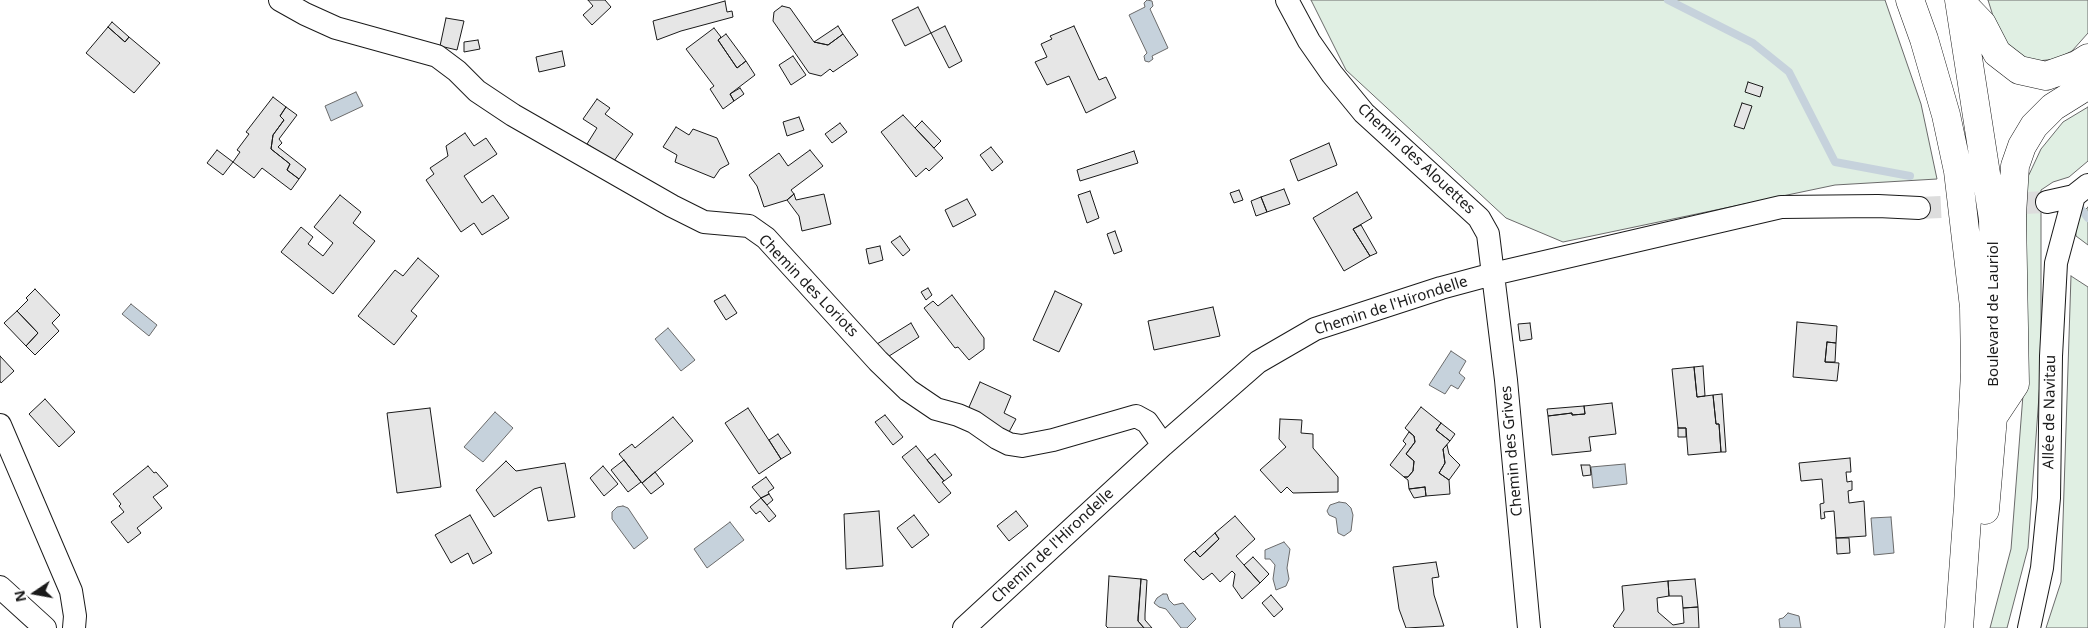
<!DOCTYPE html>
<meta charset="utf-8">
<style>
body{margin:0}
#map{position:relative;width:2088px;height:628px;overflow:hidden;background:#fff;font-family:"Noto Sans",sans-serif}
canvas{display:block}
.north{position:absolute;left:10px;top:568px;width:50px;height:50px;-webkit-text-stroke:4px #fff;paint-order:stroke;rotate:258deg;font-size:14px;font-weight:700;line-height:20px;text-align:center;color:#1a1a1a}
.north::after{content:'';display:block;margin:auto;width:18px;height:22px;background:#1a1a1a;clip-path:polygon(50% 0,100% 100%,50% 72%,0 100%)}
</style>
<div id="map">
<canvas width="2088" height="628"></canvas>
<div class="north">N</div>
</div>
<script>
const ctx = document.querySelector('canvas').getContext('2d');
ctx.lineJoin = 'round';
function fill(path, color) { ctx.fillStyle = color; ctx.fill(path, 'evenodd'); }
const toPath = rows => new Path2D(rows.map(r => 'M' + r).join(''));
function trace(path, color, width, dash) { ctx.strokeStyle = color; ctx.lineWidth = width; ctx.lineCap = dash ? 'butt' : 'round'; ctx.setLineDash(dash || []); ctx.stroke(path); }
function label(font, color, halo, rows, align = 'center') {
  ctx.font = font + ' "Noto Sans",sans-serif'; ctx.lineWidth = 4; ctx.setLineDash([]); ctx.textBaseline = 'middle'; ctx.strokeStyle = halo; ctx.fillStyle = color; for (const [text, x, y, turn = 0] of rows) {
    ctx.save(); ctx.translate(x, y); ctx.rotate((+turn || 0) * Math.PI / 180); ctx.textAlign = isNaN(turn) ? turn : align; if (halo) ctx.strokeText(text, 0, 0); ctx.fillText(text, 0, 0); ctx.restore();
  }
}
const green = toPath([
 [1311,0,1885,0,1921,104,1937,179,1835,185,1563,242,1506,218,1346,70,1311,0],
 [1988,0,2088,0,2088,33,2072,51,2056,59,2038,61,2020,57,2005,43,1994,19,1988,0],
 [2088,107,2088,161,2069,177,2053,182,2041,190,2041,368,2028,548,2007,628,1990,628,2011,549,2025,369,2026,181,2041,149,2063,122,2088,107],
 [2088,207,2088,245,2076,236,2075,220,2088,207],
 [2071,276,2088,287,2088,628,2046,628,2061,582,2071,276]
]);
const water = toPath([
 [1147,0,1152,1,1153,6,1150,9,1168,48,1152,56,1153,59,1149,62,1145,61,1144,56,1147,53,1129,15,1145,7,1144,3,1147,0],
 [356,92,363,106,331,121,325,106,356,92],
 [131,304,157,325,149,336,122,314,131,304],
 [668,328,695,360,681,371,655,339,668,328],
 [1451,351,1466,361,1459,373,1465,378,1458,389,1451,385,1445,394,1429,385,1451,351],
 [495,412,513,428,483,462,464,447,495,412],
 [1625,464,1627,484,1593,488,1591,467,1625,464],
 [1339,502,1346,503,1351,508,1353,515,1351,531,1344,536,1338,533,1336,518,1329,515,1327,511,1330,505,1339,502],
 [623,506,628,508,648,538,634,549,612,519,612,512,617,507,623,506],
 [1891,517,1894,553,1874,555,1871,518,1891,517],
 [730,522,744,540,707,568,694,549,730,522],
 [1284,542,1290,549,1287,568,1289,579,1286,586,1276,590,1273,579,1275,565,1270,559,1265,559,1265,550,1284,542],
 [1163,594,1167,594,1169,600,1174,605,1183,603,1196,619,1187,628,1181,628,1166,609,1159,607,1154,603,1157,598,1163,594],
 [1788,613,1799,616,1801,628,1780,628,1779,619,1783,618,1788,613]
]);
const stream = toPath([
 [1668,0,1753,43,1789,72,1835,162,1910,176],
 [2077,204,2088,218]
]);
const building = toPath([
 [588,0,605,0,611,7,592,25,583,15,593,6,588,0],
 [725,1,727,12,732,11,733,17,681,31,657,40,653,21,725,1],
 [782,6,790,8,814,42,828,45,843,34,858,55,833,72,830,69,821,76,809,73,773,21,774,12,782,6],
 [918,7,931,33,905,46,892,20,918,7],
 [446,18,464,21,457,50,440,46,446,18],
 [112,22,129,37,125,42,108,27,112,22],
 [838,26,843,34,828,45,814,42,838,26],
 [945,26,962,61,949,68,931,33,945,26],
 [1074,26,1099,80,1106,77,1116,98,1086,113,1069,76,1047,85,1035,62,1047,57,1041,44,1052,39,1050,36,1074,26],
 [108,27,125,42,129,37,160,63,134,93,86,53,108,27],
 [714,28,721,37,718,40,737,68,746,61,755,75,730,94,734,101,723,109,710,89,714,86,686,49,714,28],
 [726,34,746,61,737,68,718,40,726,34],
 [478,40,480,49,464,52,464,42,478,40],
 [562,51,565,66,539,72,536,57,562,51],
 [793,56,806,75,791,85,779,65,793,56],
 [1748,82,1763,87,1760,97,1745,92,1748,82],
 [740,88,744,94,734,101,730,94,740,88],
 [273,97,286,107,280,116,284,120,273,135,271,149,290,164,287,170,299,179,291,190,262,168,254,178,233,162,240,152,237,150,249,134,246,132,273,97],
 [597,99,610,108,605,114,633,134,614,161,587,144,597,128,583,119,597,99],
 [1742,103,1752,106,1744,129,1734,126,1742,103],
 [286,107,297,115,279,139,282,143,278,147,306,169,299,179,287,170,290,164,271,149,273,135,284,120,280,116,286,107],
 [903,115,943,158,929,171,926,168,916,177,881,132,903,115],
 [799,117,804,130,787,136,783,122,799,117],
 [922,121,941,141,934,148,915,128,922,121],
 [840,123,847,132,832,143,825,134,840,123],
 [676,127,689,135,693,129,717,138,729,164,720,169,714,178,675,162,677,155,663,147,676,127],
 [465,133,474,146,486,138,497,154,464,176,482,203,493,195,509,218,482,235,474,223,461,232,426,180,434,174,430,168,448,156,446,146,465,133],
 [1329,143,1337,165,1298,181,1290,160,1329,143],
 [991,147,1003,162,992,171,980,155,991,147],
 [217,150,233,162,223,175,207,163,217,150],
 [810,150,823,166,791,190,794,194,787,200,764,207,757,186,749,175,779,153,788,166,810,150],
 [1134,151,1138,163,1080,181,1077,170,1134,151],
 [1284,189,1290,204,1267,212,1261,197,1284,189],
 [1239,190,1243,200,1234,203,1230,193,1239,190],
 [1090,191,1099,218,1087,223,1078,195,1090,191],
 [1357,192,1372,218,1353,229,1370,256,1344,271,1313,218,1357,192],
 [794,194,796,200,824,194,831,224,802,231,799,216,787,200,794,194],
 [340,195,361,212,353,223,375,241,333,294,281,252,301,227,313,237,308,244,323,256,333,243,314,227,340,195],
 [1261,197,1267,212,1256,216,1251,201,1261,197],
 [967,199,976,215,953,227,945,210,967,199],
 [1361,225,1377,253,1370,256,1353,229,1361,225],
 [1115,231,1122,251,1114,254,1107,234,1115,231],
 [900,236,910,250,903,256,891,242,900,236],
 [880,246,883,260,869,264,866,249,880,246],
 [418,258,439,276,411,311,417,316,394,345,358,316,395,270,403,276,418,258],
 [928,288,932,295,926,300,921,292,928,288],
 [35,289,60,315,52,323,59,331,35,355,26,346,38,333,17,311,28,300,26,298,35,289],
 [1055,291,1082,304,1059,352,1033,340,1055,291],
 [725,295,737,313,726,320,714,301,725,295],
 [952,295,984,338,984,349,969,360,958,347,955,348,924,308,933,301,938,306,952,295],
 [1213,307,1220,336,1154,350,1148,321,1213,307],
 [17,311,38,333,26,346,4,323,17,311],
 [1797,322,1837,326,1836,343,1827,342,1825,362,1839,363,1837,381,1793,377,1797,322],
 [911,323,919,337,886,358,877,344,911,323],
 [1530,323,1532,339,1520,341,1518,324,1530,323],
 [1827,342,1836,343,1835,362,1825,362,1827,342],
 [0,356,14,371,1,383,0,381,0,356],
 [1703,366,1705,396,1697,397,1694,367,1703,366],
 [1694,367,1697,397,1713,395,1716,424,1719,424,1721,452,1688,455,1686,428,1678,428,1672,369,1694,367],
 [980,382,1011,396,1004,413,1016,419,1009,432,966,414,980,382],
 [1722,394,1726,452,1721,452,1719,424,1716,424,1713,395,1722,394],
 [45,399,75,432,59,447,29,414,45,399],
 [1612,403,1616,434,1589,437,1591,451,1552,455,1548,416,1572,413,1572,415,1585,414,1584,406,1612,403],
 [1584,406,1585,414,1572,415,1572,413,1548,416,1547,409,1584,406],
 [1421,407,1441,423,1436,430,1450,441,1443,449,1445,463,1439,473,1449,480,1450,494,1426,496,1425,487,1409,489,1408,480,1404,477,1408,477,1413,471,1414,461,1406,454,1415,442,1414,436,1405,428,1421,407],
 [430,408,441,487,397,493,387,413,430,408],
 [748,408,781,459,759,474,725,423,748,408],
 [885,415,903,437,893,445,875,422,885,415],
 [673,417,693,441,642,483,619,454,632,444,635,448,673,417],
 [1280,419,1302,420,1301,433,1313,434,1313,448,1338,477,1338,492,1293,493,1287,487,1281,493,1260,470,1286,447,1279,439,1280,419],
 [1441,423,1455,434,1450,441,1436,430,1441,423],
 [1678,428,1686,428,1686,437,1678,437,1678,428],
 [1409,432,1414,436,1415,442,1406,454,1414,461,1413,471,1408,477,1404,477,1390,465,1406,444,1403,441,1409,432],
 [778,434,791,453,781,459,769,440,778,434],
 [1447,445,1449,454,1460,465,1449,480,1439,473,1445,463,1443,449,1447,445],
 [916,446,944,481,942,482,951,493,939,503,902,457,916,446],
 [935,454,952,475,944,481,927,460,935,454],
 [1850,458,1851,472,1846,472,1847,482,1852,481,1852,490,1848,491,1849,503,1864,501,1866,536,1836,538,1834,511,1824,512,1825,518,1821,519,1820,504,1824,503,1822,479,1801,481,1799,463,1850,458],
 [624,460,641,482,628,492,611,470,624,460],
 [506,461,516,471,565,463,575,517,548,521,541,487,534,489,494,517,476,490,506,461],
 [1581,465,1590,465,1591,475,1583,476,1581,465],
 [148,466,154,473,156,472,168,486,153,497,162,508,137,528,141,533,128,543,111,522,124,512,119,506,121,504,113,494,148,466],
 [603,466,618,484,604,496,590,478,603,466],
 [655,472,664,484,651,494,642,483,655,472],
 [766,477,774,488,768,492,769,494,761,498,752,487,766,477],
 [1425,487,1426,496,1414,498,1409,489,1425,487],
 [769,494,773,500,767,505,761,498,769,494],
 [761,498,776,516,769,522,760,511,756,514,750,507,761,498],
 [879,511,883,566,846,569,844,514,879,511],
 [1016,511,1028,526,1009,541,997,526,1016,511],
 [470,515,492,553,473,564,468,553,451,563,435,535,470,515],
 [914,515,929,535,912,548,897,528,914,515],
 [1235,516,1255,539,1236,556,1260,583,1242,599,1233,586,1235,574,1232,571,1220,582,1212,573,1203,580,1184,560,1194,551,1200,557,1219,539,1215,533,1235,516],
 [1215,533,1219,539,1200,557,1195,551,1215,533],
 [1836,538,1849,538,1850,553,1837,554,1836,538],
 [1253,557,1269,574,1260,583,1244,565,1253,557],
 [1436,562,1439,577,1432,578,1434,595,1444,626,1406,628,1399,609,1393,567,1436,562],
 [1109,576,1141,579,1138,617,1138,621,1144,628,1108,628,1106,626,1109,576],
 [1141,579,1147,580,1145,614,1145,620,1152,628,1144,628,1138,621,1141,579],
 [1695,579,1698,607,1683,608,1682,596,1669,596,1668,581,1695,579],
 [1668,581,1669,596,1657,598,1658,612,1673,625,1684,623,1683,608,1698,607,1699,628,1615,628,1613,626,1624,610,1622,586,1668,581],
 [1271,595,1283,609,1274,617,1262,603,1271,595]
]);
const minorTunnel = toPath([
 [1919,208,2047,202]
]);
const minor = toPath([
 [280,0,305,14,336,28,437,56,457,71,477,91,513,115,672,206,704,222,749,226,766,238,878,361,908,390,936,409,958,415,974,422,997,438,1009,444,1022,446,1053,440,1136,416,1147,422,1163,445],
 [1287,0,1309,41,1332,74,1364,113,1479,218,1488,234,1506,380,1529,628],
 [2047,202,2074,196,2088,185],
 [0,425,71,591,75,616,74,628],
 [0,587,45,628],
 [964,628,1163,445,1258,362,1315,329,1441,288,1493,274,1781,207,1878,206,1919,208],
 [2029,628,2042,568,2049,498,2051,356,2056,263,2074,196]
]);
const primary = toPath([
 [1910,0,1924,39,1946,115,1958,171,1974,307,1975,372,1968,506,1959,628],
 [1959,0,1993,219,1995,319,1993,417,1985,510],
 [1959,0,1982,24,1997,53,2019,70,2046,76,2077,65,2088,58],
 [1993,417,2015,384,2012,215,2015,166,2022,146,2034,126,2053,107,2088,85]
]);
const streetNames = [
 ["Chemin des Alouettes",1416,159,43],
 ["Chemin des Loriots",808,286,46],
 ["Chemin de l'Hirondelle",1391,306,-18],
 ["Boulevard de Lauriol",1994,314,-90],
 ["Allée de Navitau",2050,412,-89],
 ["Chemin des Grives",1512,451,-95],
 ["Chemin de l'Hirondelle",1053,546,-43]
];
fill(green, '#e0efe3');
trace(green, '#6a6a6a', 1);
fill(water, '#c6d2dc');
trace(water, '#6a6a6a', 1);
trace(stream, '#c6d2dc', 8);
fill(building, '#e6e6e6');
trace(building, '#1a1a1a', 1);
trace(minorTunnel, '#ddd', 22, [22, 11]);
trace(minor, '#1a1a1a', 24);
trace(primary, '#1a1a1a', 29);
trace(minor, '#fff', 22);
trace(primary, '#fff', 28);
label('15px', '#1a1a1a', '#fff', streetNames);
</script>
